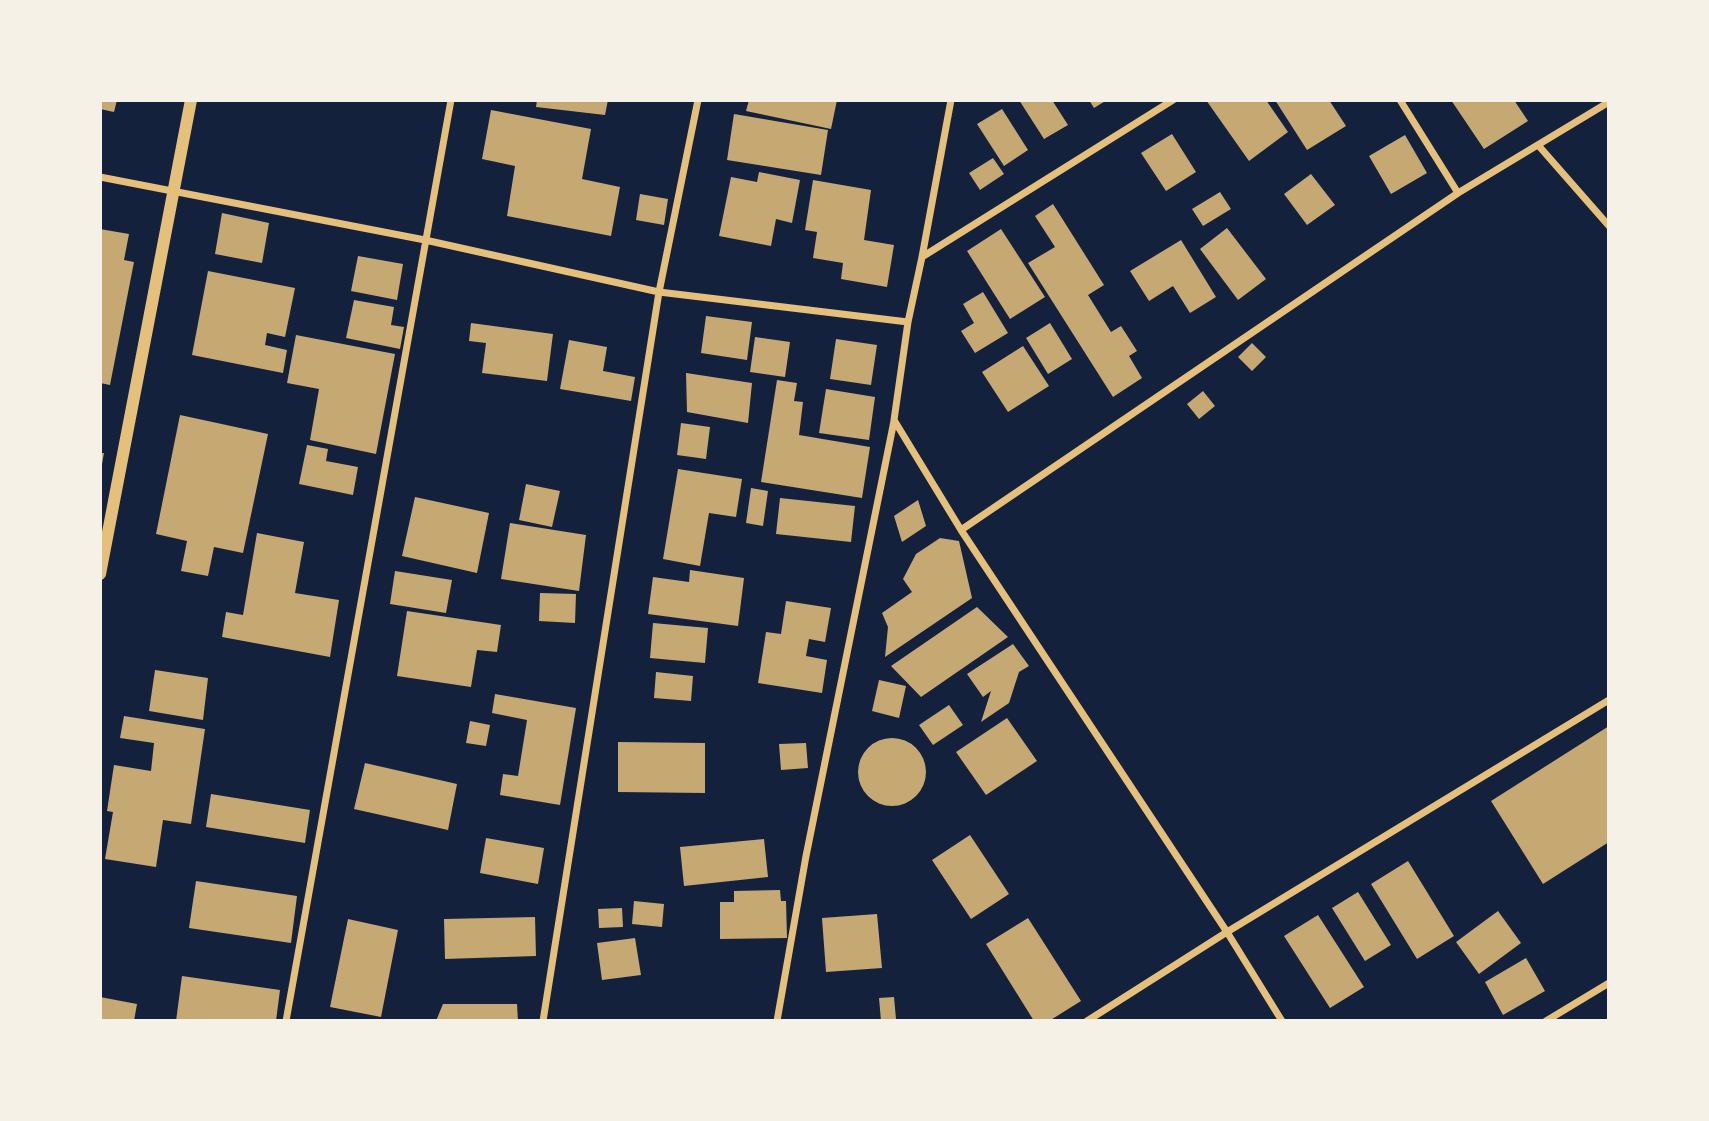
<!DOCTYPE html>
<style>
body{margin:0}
#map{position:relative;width:1709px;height:1121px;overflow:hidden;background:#14213d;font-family:Manrope,sans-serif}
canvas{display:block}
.frame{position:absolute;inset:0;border:102px solid #f6f1e7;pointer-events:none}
</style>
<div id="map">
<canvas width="1709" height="1121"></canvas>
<div class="frame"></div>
</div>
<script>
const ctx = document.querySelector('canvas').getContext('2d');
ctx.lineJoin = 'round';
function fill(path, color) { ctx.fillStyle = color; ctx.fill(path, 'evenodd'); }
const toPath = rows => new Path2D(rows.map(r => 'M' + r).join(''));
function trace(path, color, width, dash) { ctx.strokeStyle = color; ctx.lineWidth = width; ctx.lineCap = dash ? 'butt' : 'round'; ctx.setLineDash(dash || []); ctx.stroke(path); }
const building = toPath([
 [100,100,117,100,114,112,100,109],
 [537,100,608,100,605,115,536,107],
 [749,100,837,100,831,129,746,111],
 [1019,100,1052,100,1068,125,1044,139],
 [1089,100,1107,100,1094,108],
 [1206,100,1266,100,1288,132,1249,161],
 [1275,100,1329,100,1346,126,1307,150],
 [1451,100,1514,100,1528,121,1484,149],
 [1002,109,1028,150,1004,166,977,124],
 [491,110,591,129,582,179,620,187,611,236,507,216,515,166,482,159],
 [734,114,828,130,821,175,727,160],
 [1172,134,1196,172,1166,191,1141,153],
 [1405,135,1427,173,1391,194,1369,156],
 [993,158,1004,174,980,190,969,173],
 [759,172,800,180,792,223,776,219,771,246,719,236,731,177,757,182],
 [1311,174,1335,205,1307,225,1284,194],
 [813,180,871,190,864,240,894,245,887,287,841,279,843,263,813,258,817,232,805,230],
 [1220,192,1231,209,1203,226,1192,209],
 [640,194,668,199,664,225,636,220],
 [1053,204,1104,285,1088,295,1111,332,1121,326,1137,351,1129,356,1142,378,1113,397,1028,263,1055,247,1035,216],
 [222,213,269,223,262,263,215,254],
 [1227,228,1266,279,1238,300,1200,249],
 [100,229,129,234,124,260,134,262,110,385,100,383],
 [1001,229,1045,297,1010,319,967,251],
 [1181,240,1216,297,1190,313,1173,286,1149,301,1130,271],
 [358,256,403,264,397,300,351,291],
 [208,271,295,288,285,337,267,333,265,345,287,350,283,373,192,355],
 [983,292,1008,333,975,353,961,331,974,323,963,304],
 [354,300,394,307,391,325,404,327,400,349,346,338],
 [706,316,752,322,747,360,701,353],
 [471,323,553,334,547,381,482,373,486,343,469,341],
 [1050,323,1072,359,1048,374,1026,338],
 [296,335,395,354,376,454,310,440,319,389,287,383],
 [755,337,790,342,785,377,750,372],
 [836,339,877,345,871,385,830,379],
 [569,340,607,347,603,371,635,377,631,401,560,389],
 [1252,343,1266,357,1252,371,1238,357],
 [1023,346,1049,386,1008,412,982,372],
 [686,373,752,383,748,423,687,412],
 [777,380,797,383,794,401,803,402,799,435,870,447,862,498,761,482],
 [826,389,875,397,869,440,819,433],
 [1203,391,1215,406,1199,419,1187,404],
 [180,415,268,434,243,553,214,547,208,576,181,571,187,541,156,534],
 [681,423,710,427,706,459,677,455],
 [307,445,328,449,326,461,358,467,353,495,299,484],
 [100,453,104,453,101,470,100,470],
 [678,469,742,479,736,517,709,513,700,566,663,559],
 [526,484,560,491,552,527,519,520],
 [751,488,768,491,763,526,746,523],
 [415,497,489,513,477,573,402,556],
 [780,498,855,506,851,542,776,534],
 [918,500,926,526,902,542,894,516],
 [510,523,586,535,579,591,501,579],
 [257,533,304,542,295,593,339,600,330,657,222,637,226,612,243,615],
 [940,538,959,541,972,598,885,657,888,627,882,613,912,592,903,579,916,554],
 [690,570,744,578,738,626,648,614,653,577,689,582],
 [395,571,452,580,446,613,390,604],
 [540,593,576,594,575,623,539,621],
 [786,601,831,608,825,642,809,639,806,656,827,660,822,693,758,683,766,632,781,634],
 [977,607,1008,637,921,697,891,666],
 [407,611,501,625,497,652,477,650,471,687,397,676],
 [653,623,708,628,705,663,650,658],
 [1013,644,1029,666,1019,672,1009,703,981,722,991,691,983,697,967,674],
 [155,670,208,678,203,720,149,711],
 [656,672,693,676,691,701,654,698],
 [879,680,906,686,899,718,872,711],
 [495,694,576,708,560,805,500,795,503,774,518,776,527,720,492,713],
 [949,705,963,725,933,745,919,725],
 [124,716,205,729,191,824,163,820,156,867,105,859,113,812,107,811,114,765,151,771,154,743,120,738],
 [1007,718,1037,761,986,795,956,752],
 [470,721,490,725,486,746,466,743],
 [1609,726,1609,842,1543,884,1491,801],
 '858 772a34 34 0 1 1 68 0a34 34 0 1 1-68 0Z',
 [618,742,705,743,705,793,618,792],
 [806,743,808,768,781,770,779,744],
 [365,763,457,784,448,830,354,809],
 [211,794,310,810,305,843,206,827],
 [970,835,1009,894,971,919,932,860],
 [486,838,544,848,538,884,480,873],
 [764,839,768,877,684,886,680,847],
 [1408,861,1454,936,1417,959,1371,884],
 [196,881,297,896,291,943,189,928],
 [780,890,781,901,786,901,787,938,720,939,720,902,734,902,734,891],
 [1358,892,1391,945,1365,961,1332,908],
 [634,901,664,904,662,927,632,924],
 [622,908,623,927,599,928,598,909],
 [1498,911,1521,943,1479,974,1456,942],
 [877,914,882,968,826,972,822,918],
 [1318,915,1364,987,1330,1008,1284,936],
 [535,917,536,956,445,959,444,919],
 [1028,918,1081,1001,1049,1021,1034,1021,986,944],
 [348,919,398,930,381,1017,330,1007],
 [635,938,641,975,602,980,597,943],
 [1526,958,1545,991,1503,1015,1485,982],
 [182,976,280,990,276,1021,176,1021],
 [100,997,137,1004,134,1021,100,1021],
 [894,997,896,1019,881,1021,879,998],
 [443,1004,517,1004,518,1021,436,1021]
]);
const minor = toPath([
 [1173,100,922,257,908,322,894,420,961,530,1227,932,1282,1021],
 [1400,100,1458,193],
 [1538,145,1609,226],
 [100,177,425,240,659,292,908,322],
 [922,257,951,100],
 [961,530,1458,193,1609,102],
 [286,1021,451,100],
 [543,1021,659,292,698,100],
 [777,1021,806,856,894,421],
 [1087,1021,1227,932,1609,700],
 [1546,1021,1609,983]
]);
const tertiary = toPath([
 [100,574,191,100]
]);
fill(building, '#c6a872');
trace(minor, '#e5c07b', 7);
trace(tertiary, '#e5c07b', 12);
</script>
